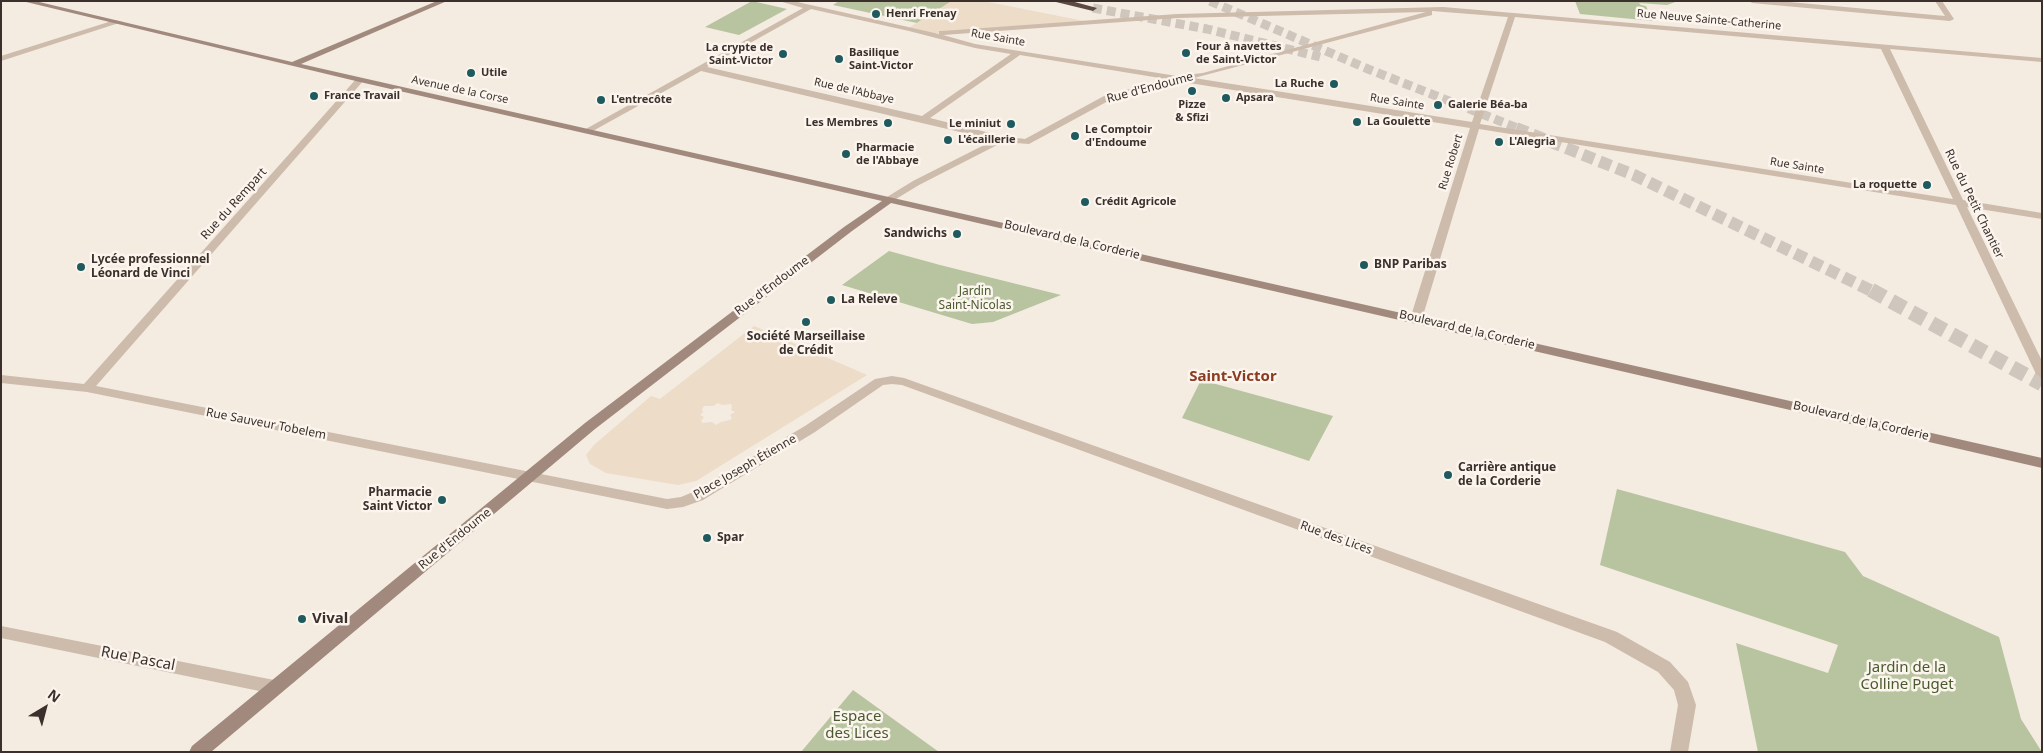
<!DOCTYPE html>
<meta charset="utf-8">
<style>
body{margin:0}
#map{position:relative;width:2043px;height:753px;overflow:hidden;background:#f4ebe1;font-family:"Noto Sans",sans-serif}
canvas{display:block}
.frame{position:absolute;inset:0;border:2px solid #3b302b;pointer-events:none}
.north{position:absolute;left:20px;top:683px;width:50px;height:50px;-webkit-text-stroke:4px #fbf5ee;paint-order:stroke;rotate:37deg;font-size:14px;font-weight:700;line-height:20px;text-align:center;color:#3b302b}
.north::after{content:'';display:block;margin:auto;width:18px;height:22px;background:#3b302b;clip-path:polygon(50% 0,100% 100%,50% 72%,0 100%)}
</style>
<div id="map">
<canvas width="2043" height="753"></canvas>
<div class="frame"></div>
<div class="north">N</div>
</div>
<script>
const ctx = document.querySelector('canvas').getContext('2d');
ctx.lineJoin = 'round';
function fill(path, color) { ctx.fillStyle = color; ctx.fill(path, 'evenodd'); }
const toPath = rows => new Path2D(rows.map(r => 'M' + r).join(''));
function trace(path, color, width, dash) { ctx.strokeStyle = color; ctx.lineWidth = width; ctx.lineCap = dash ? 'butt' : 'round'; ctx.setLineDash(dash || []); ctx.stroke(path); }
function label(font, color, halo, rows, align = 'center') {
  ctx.font = font + ' "Noto Sans",sans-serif'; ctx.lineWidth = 5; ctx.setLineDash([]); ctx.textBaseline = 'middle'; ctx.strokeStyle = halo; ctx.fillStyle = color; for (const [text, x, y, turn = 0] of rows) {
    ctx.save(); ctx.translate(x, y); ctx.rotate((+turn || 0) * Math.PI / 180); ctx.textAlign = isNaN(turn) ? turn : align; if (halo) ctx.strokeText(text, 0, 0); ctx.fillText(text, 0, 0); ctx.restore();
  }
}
const green = toPath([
 [752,1,787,9,739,35,705,27],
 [839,1,952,1,917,23,833,5],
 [1575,1,1678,1,1667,5,1639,3,1641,5,1646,6,1653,21,1580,14],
 [889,251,940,265,1061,295,993,322,972,324,842,285],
 [1201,380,1333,416,1309,461,1182,418],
 [1617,489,1845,552,1863,576,1999,637,2021,719,2042,752,1758,752,1736,643,1828,673,1838,645,1600,565],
 [853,690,939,752,801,752]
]);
const plaza = toPath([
 [952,1,983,1,1089,22,960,33,925,33,907,29],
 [754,326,867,375,696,481,678,485,606,473,590,464,586,455,594,445,651,396,660,399],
 [718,403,722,405,731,404,732,407,731,410,735,412,730,415,732,418,730,420,721,422,716,425,712,422,703,423,701,421,704,417,700,415,703,412,702,409,704,406,713,406]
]);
const highwayTunnelFar2 = toPath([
 [1210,1,1368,69,1520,129],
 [1093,8,1207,29,1320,57]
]);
const highwayTunnelFar1 = toPath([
 [1516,128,1634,175,1874,292]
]);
const highwayTunnel = toPath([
 [1871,290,2042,384]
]);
const street = toPath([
 [779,1,793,1,939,34,939,31,942,31,1177,14,1443,7,2042,58,2042,62,1890,49,1963,200,2042,213,2042,219,1967,207,2042,361,2042,378,2036,374,1956,205,1479,129,1422,319,1416,323,1410,319,1470,128,1177,81,1110,100,1029,144,1003,142,919,185,891,202,886,199,887,197,913,181,994,140,701,71,591,132,588,133,584,130,803,8,779,1],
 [811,9,909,31,975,48,1011,54,922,116,707,67,811,9],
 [1432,11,1508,17,1472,122,1194,78,1432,15,1432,11],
 [1426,12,1203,73,1177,76,975,44,943,35,1177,18,1426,12],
 [1515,17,1881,49,1953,199,1480,124,1515,17],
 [1020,55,1166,79,1104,96,1025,139,1002,136,930,118,1020,55],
 [1749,1,1778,1,1945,16,1935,1,1942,1,1954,19,1950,21,1752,3,1749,1],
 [115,20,122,22,1,61,1,56,115,20],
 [357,78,364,80,96,386,667,499,681,497,693,492,805,426,875,379,892,376,904,378,1617,632,1670,662,1688,682,1696,705,1688,752,1670,752,1678,705,1674,690,1658,672,1605,642,902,385,892,384,883,385,815,432,703,500,683,507,667,509,87,392,1,383,1,375,84,384,357,78],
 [1,626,274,680,280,682,282,687,280,692,274,694,1,638,1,626]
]);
const secondary = toPath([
 [22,1,35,1,292,62,437,1,447,1,301,64,2042,458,2042,468,891,203,852,231,595,429,211,752,189,752,192,746,585,423,844,227,882,201,360,82,22,1]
]);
const highway = toPath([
 [1052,1,1071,1,1097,8,1093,11,1052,1]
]);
const markers = [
 [876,14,5,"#1f5a5e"],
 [1186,53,5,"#1f5a5e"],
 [783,54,5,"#1f5a5e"],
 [839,59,5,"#1f5a5e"],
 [471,73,5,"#1f5a5e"],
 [1334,84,5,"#1f5a5e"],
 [1192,91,5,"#1f5a5e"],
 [314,96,5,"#1f5a5e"],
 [1226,98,5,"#1f5a5e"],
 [601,100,5,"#1f5a5e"],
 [1438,105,5,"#1f5a5e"],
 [1357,122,5,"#1f5a5e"],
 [888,123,5,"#1f5a5e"],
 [1011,124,5,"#1f5a5e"],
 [1075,136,5,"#1f5a5e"],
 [948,140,5,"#1f5a5e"],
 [1499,142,5,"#1f5a5e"],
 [846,154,5,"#1f5a5e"],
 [1927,185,5,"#1f5a5e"],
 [1085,202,5,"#1f5a5e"],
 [957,234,5,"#1f5a5e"],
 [1364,265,5,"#1f5a5e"],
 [81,267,5,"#1f5a5e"],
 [831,300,5,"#1f5a5e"],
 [806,322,5,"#1f5a5e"],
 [1448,475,5,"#1f5a5e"],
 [442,500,5,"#1f5a5e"],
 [707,538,5,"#1f5a5e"],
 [302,619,5,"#1f5a5e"]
];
const farPoinames = [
 ["Henri Frenay",886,14],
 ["Four à navettes",1196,47],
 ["de Saint-Victor",1196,60],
 ["La crypte de",773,48,"right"],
 ["Saint-Victor",773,61,"right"],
 ["Basilique",849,53],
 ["Saint-Victor",849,66],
 ["Utile",481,73],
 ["La Ruche",1324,84,"right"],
 ["France Travail",324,96],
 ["Apsara",1236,98],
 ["L'entrecôte",611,100],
 ["Pizze",1192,105,"center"],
 ["& Sfizi",1192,118,"center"],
 ["Galerie Béa-ba",1448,105],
 ["La Goulette",1367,122],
 ["Les Membres",878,123,"right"],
 ["Le miniut",1001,124,"right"],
 ["Le Comptoir",1085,130],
 ["d'Endoume",1085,143],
 ["L'écaillerie",958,140],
 ["L'Alegria",1509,142],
 ["Pharmacie",856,148],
 ["de l'Abbaye",856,161],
 ["La roquette",1917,185,"right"],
 ["Crédit Agricole",1095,202]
];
const farStreetnames = [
 ["Rue Neuve Sainte-Catherine",1709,20,5],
 ["Rue Sainte",998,38,10],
 ["Avenue de la Corse",460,90,12],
 ["Rue de l'Abbaye",854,91,13],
 ["Rue Sainte",1397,102,9],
 ["Rue Robert",1451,162,-73],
 ["Rue Sainte",1797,166,9]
];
const streetNames = [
 ["Rue d'Endoume",1150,88,-15],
 ["Rue du Rempart",234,204,-48],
 ["Rue du Petit Chantier",1974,204,64],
 ["Boulevard de la Corderie",1072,240,13],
 ["Rue d'Endoume",772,286,-37],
 ["Boulevard de la Corderie",1467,330,13],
 ["Boulevard de la Corderie",1861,421,13],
 ["Rue Sauveur Tobelem",266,424,11],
 ["Place Joseph Étienne",745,467,-30],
 ["Rue des Lices",1336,538,20],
 ["Rue d'Endoume",455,539,-39]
];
const poiNames = [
 ["Sandwichs",947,234,"right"],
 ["Lycée professionnel",91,260],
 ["Léonard de Vinci",91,274],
 ["BNP Paribas",1374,265],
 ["La Releve",841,300],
 ["Société Marseillaise",806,337,"center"],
 ["de Crédit",806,351,"center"],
 ["Carrière antique",1458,468],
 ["de la Corderie",1458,482],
 ["Pharmacie",432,493,"right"],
 ["Saint Victor",432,507,"right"],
 ["Spar",717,538]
];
const parkNames = [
 ["Jardin",975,292],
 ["Saint-Nicolas",975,306]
];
const quarterNames = [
 ["Saint-Victor",1233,377]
];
const nearPoinames = [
 ["Vival",312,619]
];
const nearStreetnames = [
 ["Rue Pascal",138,659,11]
];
const nearParknames = [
 ["Jardin de la",1907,668],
 ["Colline Puget",1907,685],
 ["Espace",857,717],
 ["des Lices",857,734]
];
fill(green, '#b8c4a0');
fill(plaza, '#ecdcc8');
trace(highwayTunnelFar2, '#cfc6bd', 9, [9, 5]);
trace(highwayTunnelFar1, '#cfc6bd', 12, [12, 6]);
trace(highwayTunnel, '#cfc6bd', 15, [15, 8]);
fill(street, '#cdbbac');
fill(secondary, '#a18a7d');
fill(highway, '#5c4a42');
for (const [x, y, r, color] of markers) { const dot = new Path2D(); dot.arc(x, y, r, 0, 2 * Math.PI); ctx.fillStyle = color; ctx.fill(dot); trace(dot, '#fbf5ee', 2); }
label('bold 11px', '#3b302b', '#fbf5ee', farPoinames, 'left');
label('11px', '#3b302b', '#fbf5ee', farStreetnames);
label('12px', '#3b302b', '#fbf5ee', streetNames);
label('bold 12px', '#3b302b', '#fbf5ee', poiNames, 'left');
label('12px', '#4a5a2e', '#fbf5ee', parkNames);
label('bold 15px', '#8c3b22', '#fbf5ee', quarterNames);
label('bold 15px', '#3b302b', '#fbf5ee', nearPoinames, 'left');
label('15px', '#3b302b', '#fbf5ee', nearStreetnames);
label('15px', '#4a5a2e', '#fbf5ee', nearParknames);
</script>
